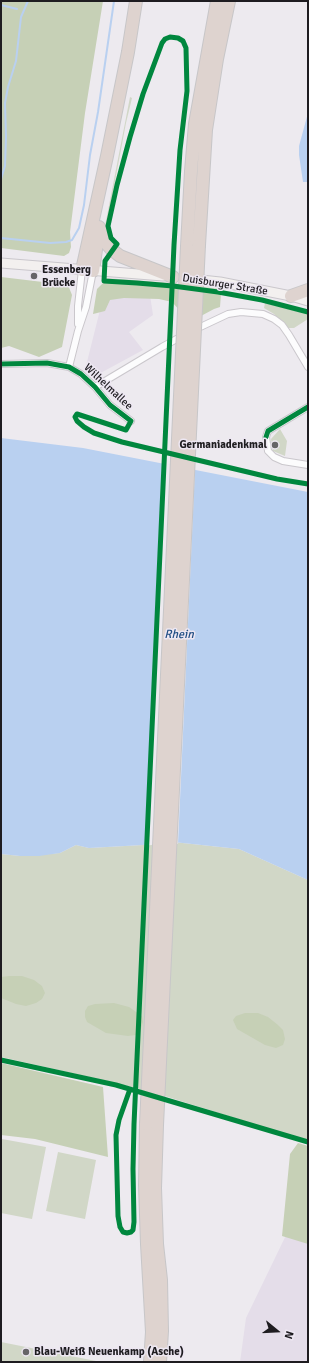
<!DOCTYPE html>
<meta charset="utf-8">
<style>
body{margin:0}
#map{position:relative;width:309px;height:1363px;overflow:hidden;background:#edeaef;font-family:Signika,sans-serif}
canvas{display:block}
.frame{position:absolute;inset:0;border:2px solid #1e1c20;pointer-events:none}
.north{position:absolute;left:257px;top:1311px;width:40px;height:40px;-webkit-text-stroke:3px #ede7f2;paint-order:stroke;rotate:108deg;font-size:11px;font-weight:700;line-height:16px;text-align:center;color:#1e1c20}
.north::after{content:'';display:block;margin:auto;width:14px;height:18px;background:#1e1c20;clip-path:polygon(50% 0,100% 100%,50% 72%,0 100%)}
</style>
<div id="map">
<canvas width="309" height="1363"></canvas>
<div class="frame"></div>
<div class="north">N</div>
</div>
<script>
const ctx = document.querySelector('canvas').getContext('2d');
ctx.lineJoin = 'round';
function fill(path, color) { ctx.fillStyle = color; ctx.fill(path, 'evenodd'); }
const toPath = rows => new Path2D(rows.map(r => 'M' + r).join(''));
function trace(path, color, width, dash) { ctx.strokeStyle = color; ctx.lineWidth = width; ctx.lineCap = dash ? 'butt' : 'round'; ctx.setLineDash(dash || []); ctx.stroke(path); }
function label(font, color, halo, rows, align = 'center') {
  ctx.font = font + ' Signika,sans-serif'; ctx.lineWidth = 3; ctx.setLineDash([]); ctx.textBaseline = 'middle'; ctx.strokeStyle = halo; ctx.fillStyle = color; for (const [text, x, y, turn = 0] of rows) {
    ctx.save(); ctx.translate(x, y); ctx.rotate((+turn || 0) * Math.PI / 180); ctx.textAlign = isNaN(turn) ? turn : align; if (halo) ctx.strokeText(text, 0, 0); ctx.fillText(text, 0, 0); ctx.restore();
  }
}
const built = toPath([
 [104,294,150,295,153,315,129,332,143,350,95,376,86,366],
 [289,1229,308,1238,308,1362,240,1362,246,1318]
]);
const green = toPath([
 [130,97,132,98,126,123,106,229,105,226],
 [105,278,173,283,221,289,221,291,173,285,106,280],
 [265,303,308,314,308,319,294,328,288,328,274,314,264,308],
 [280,429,287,441,285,456,273,451,271,439],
 [164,841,239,849,308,880,308,1141,152,1092,107,1081,1,1057,1,854,20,856,60,853,76,845,89,848,143,845],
 [2,1139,46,1147,32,1219,1,1213],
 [58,1152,96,1160,85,1219,46,1211],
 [1,1342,101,1362,1,1362]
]);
const forest = toPath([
 [1,1,103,1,85,113,70,232,71,247,69,253,64,256,1,248],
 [1,277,68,285,72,295,62,347,39,357,9,346,1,348],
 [106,282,172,287,221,294,220,307,214,309,186,324,182,313,172,302,159,299,124,298,110,300,105,311,93,314,97,289,103,283],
 [9,976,22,976,34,980,42,986,45,993,42,999,36,1003,26,1006,16,1004,1,998,1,977],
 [114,1003,129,1007,142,1016,143,1022,141,1029,136,1035,128,1036,106,1033,87,1022,85,1017,85,1011,88,1006,95,1004],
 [245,1013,258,1013,268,1017,278,1025,283,1030,285,1039,283,1045,276,1048,265,1045,237,1029,233,1020,236,1016],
 [1,1063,103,1087,108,1157,35,1139,1,1135],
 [298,1143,308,1146,308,1244,282,1236,290,1154]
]);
const water = toPath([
 [308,113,308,182,303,182,299,155,299,146],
 [1,438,83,448,308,492,308,880,239,849,164,841,143,845,89,848,76,845,60,853,39,856,20,856,1,854]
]);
const pier = toPath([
 [162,463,195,469,178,844,164,843,145,846]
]);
const stream = toPath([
 [1,5,17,9],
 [1,179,5,166,6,137,5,103,8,87,16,61,21,17,28,1],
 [1,238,50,243,66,242,72,240,79,228,84,205,90,155,98,112,114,1]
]);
const street = toPath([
 [78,324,78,306,82,270],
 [194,330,228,314,241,312,263,314,274,319,282,325,289,335,308,367],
 [1,364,47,363,69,367,81,374,95,387,110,405,131,421],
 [69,367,78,331,86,307,93,271],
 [95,387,162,347,184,335],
 [308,407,268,431,266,437,268,451,274,457,283,461,308,465]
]);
const secondary = toPath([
 [1,263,163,276],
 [192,279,220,282,291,296,308,301]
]);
const highway = toPath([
 [99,227,106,243,112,250,120,256,173,277],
 [199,245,206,130,217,59,229,1],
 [187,246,191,171,195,124,217,1],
 [82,270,107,156,128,52,136,1],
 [93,271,99,228],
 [291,296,308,290],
 [146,1124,145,1185,147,1244,152,1332,150,1362],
 [157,1125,155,1188,157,1244,161,1280,162,1331,160,1362]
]);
const highwayBridge = toPath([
 [146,1124,187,246],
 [157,1125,199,245]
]);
const cycleway = toPath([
 [1,364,47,363,69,367,81,374,95,387,110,405,131,421,126,430,77,414,75,417,77,421,84,427,94,433,122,442,277,479,308,484],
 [266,437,268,431,308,407],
 [1,1060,116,1085,308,1142],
 [130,1089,119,1120,116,1135,118,1216,120,1227,123,1232,127,1233,131,1232,133,1230,134,1222,133,1169,134,1124,174,245,180,150,187,91,186,48,183,41,178,38,170,37,165,39,162,43,143,94,130,137,117,185,108,226,111,238,117,244,105,261,104,281,137,283,173,286,218,292,262,300,308,312]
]);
const markers = [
 [34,276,4,"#666468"],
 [275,445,4,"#666468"],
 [26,1352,4,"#666468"]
];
const poiNames = [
 ["Essenberg",42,270],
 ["Brücke",42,283],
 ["Germaniadenkmal",267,445,"right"],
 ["Blau-Weiß Neuenkamp (Asche)",34,1352]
];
const streetNames = [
 ["Duisburger Straße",225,285,9],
 ["Wilhelmallee",108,387,43]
];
const waterNames = [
 ["Rhein",179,635]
];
fill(built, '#e4dde9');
fill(green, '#d1d7c7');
fill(forest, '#c6d0b6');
fill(water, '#b9d0f0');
fill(pier, '#edeaef');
trace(stream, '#b9d0f0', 2);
trace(street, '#cac7cc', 8);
trace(secondary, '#cac7cc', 11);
trace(highway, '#c7c6c8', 14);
trace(street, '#fcfcfd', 6);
trace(secondary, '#f3f0ef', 9);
trace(highway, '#ded3cf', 12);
trace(highwayBridge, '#c7c6c8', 14, []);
trace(highwayBridge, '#ded3cf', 12);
trace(cycleway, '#00873e', 5);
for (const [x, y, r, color] of markers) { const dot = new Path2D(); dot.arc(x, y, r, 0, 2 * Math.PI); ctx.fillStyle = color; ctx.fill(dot); trace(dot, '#ede7f2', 1.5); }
label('bold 11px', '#1e1c20', '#ede7f2', poiNames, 'left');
label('11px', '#1e1c20', '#ede7f2', streetNames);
label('italic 12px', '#214e84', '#ede7f2', waterNames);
</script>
